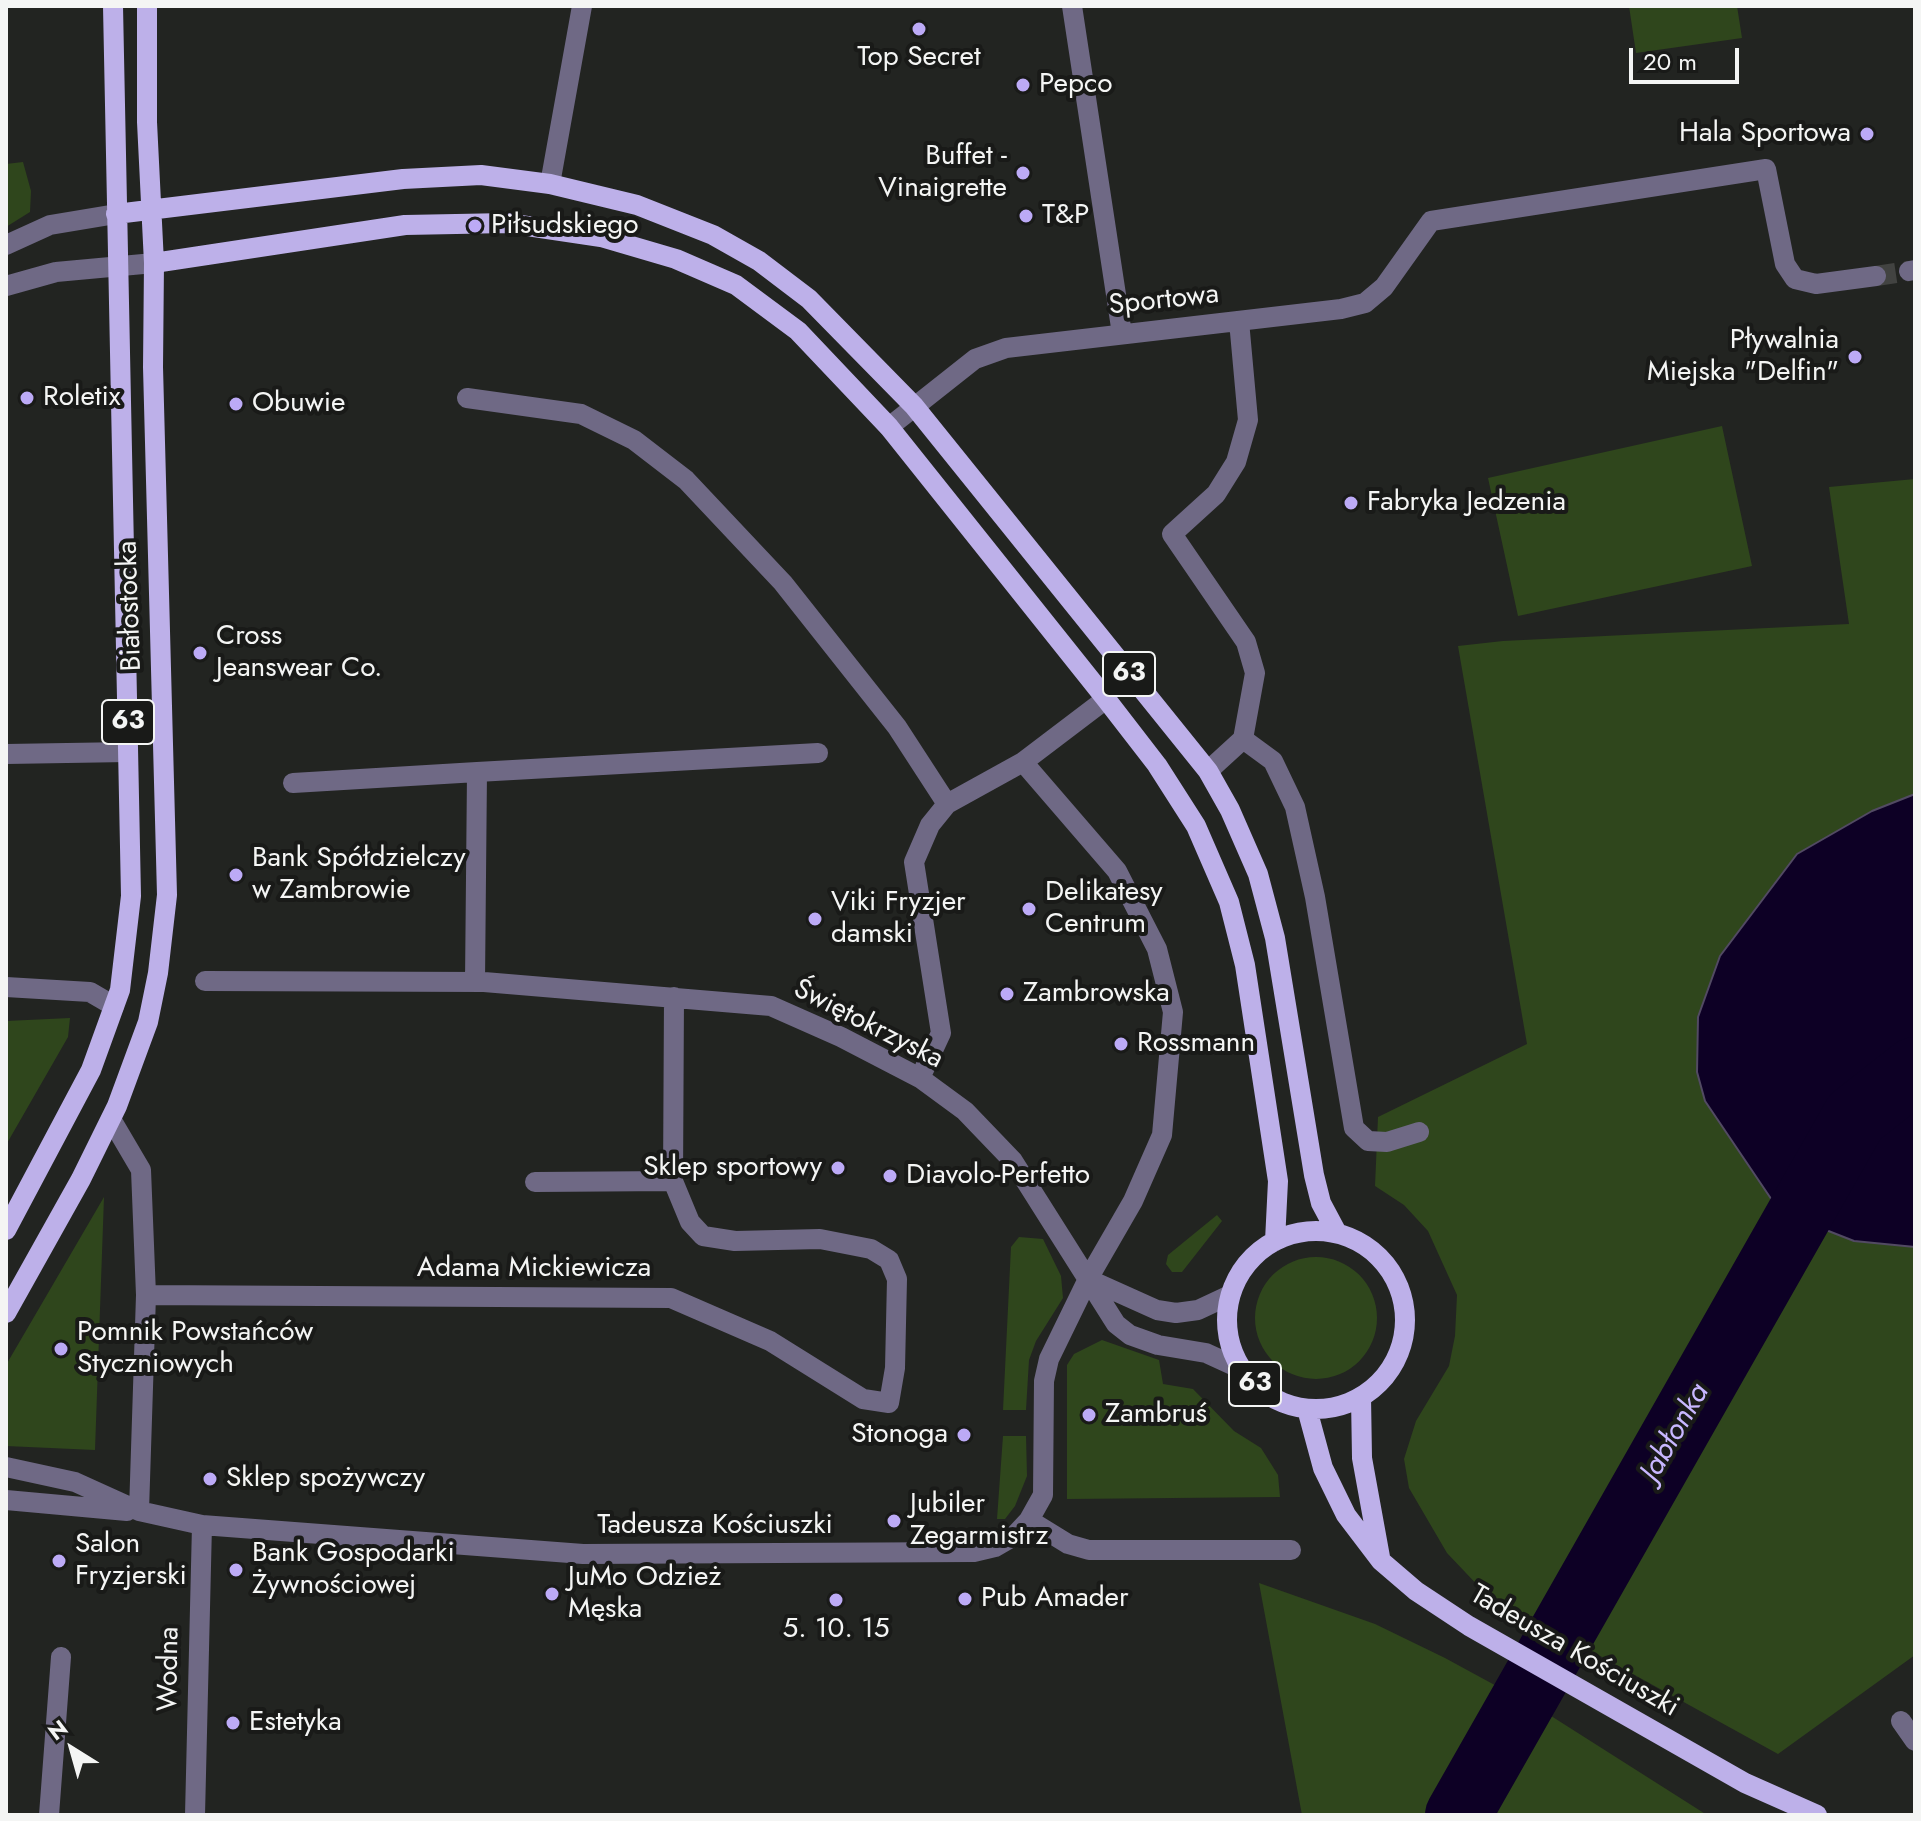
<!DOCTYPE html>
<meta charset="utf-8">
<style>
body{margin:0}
#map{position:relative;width:1921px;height:1821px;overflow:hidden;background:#222421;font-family:Jost,sans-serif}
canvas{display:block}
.frame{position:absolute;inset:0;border:8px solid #f4f5f4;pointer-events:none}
.north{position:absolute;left:32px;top:1709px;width:80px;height:80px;-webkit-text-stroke:6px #191a18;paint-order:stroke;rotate:323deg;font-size:22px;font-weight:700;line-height:32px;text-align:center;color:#f4f5f4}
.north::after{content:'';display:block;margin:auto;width:28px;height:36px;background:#f4f5f4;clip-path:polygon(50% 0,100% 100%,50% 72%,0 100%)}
.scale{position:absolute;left:1629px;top:48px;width:110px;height:36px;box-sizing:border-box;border:4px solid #f4f5f4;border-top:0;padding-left:10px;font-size:24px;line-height:28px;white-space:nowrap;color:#f4f5f4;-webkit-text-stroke:6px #191a18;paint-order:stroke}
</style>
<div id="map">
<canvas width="1921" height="1821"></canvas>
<div class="frame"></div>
<div class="north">N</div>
<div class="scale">20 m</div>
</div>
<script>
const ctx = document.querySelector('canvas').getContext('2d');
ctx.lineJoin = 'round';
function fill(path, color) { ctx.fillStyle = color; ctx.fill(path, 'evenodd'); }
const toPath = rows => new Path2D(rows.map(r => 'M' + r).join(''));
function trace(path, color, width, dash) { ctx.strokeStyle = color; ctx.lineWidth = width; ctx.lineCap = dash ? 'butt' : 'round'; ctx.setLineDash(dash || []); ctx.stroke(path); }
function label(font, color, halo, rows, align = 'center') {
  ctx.font = font + ' Jost,sans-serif'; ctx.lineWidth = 8; ctx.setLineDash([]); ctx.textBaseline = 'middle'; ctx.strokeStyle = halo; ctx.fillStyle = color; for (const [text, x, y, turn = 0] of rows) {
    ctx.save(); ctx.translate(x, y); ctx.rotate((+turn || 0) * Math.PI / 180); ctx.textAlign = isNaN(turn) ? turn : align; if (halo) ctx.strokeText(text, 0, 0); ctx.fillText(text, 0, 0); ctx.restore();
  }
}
const green = toPath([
 [1629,6,1737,6,1742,38,1636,53],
 [23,162,31,191,30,212,6,227,6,164],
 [1722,426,1752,566,1518,616,1488,478],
 [1915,479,1915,794,1872,811,1797,854,1720,956,1854,1241,1915,1247,1915,1655,1778,1754,1484,1592,1447,1553,1409,1488,1404,1459,1416,1421,1449,1366,1455,1336,1457,1295,1428,1231,1404,1205,1375,1186,1378,1117,1527,1044,1458,646,1503,641,1849,624,1829,487],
 [70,1018,68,1037,6,1145,6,1021],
 [104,1197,95,1450,6,1446,6,1365],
 [1217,1215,1222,1221,1182,1272,1172,1272,1166,1264,1168,1255],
 [1019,1237,1043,1239,1061,1276,1063,1298,1036,1341,1029,1360,1026,1410,1003,1410,1011,1247],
 '1255 1318a61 61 0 1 1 122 0a61 61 0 1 1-122 0Z',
 [1102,1340,1159,1360,1163,1384,1193,1389,1234,1431,1261,1448,1278,1475,1280,1497,1067,1499,1067,1365,1074,1354],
 [1003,1436,1026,1436,1027,1476,1015,1506,1005,1519,997,1519],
 [1259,1583,1375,1624,1445,1658,1548,1714,1707,1815,1302,1815]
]);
const water = toPath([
 [1915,794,1915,1247,1854,1241,1780,1212,1705,1101,1697,1072,1698,1017,1720,956,1797,854,1872,811,1915,794]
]);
const river = toPath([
 [1458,1815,1855,1117,1915,1070]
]);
const minorTunnel = toPath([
 [1876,276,1909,271]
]);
const minor = toPath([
 [1072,6,1122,334],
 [550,184,582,6],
 [6,245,50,225,116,214],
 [1909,271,1915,270],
 [6,286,56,272,154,263],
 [467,398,581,414,634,440,686,480,783,583,897,727,947,804,930,825,914,862,941,1033,920,1078],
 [889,427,975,359,1006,348,1341,309,1365,303,1384,287,1431,221,1766,169,1785,264,1795,279,1816,284,1876,276],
 [1243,739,1273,761,1295,807,1315,897,1354,1128,1368,1141,1387,1142,1419,1132],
 [6,754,128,752],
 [1208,771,1243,739,1255,673,1246,642,1172,534,1216,494,1236,462,1248,420,1239,321],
 [477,772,818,753],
 [293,783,477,772,475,982],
 [947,804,1023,762,1106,699],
 [205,981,484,982,771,1006,841,1037,920,1078,965,1111,1013,1161,1116,1324,1130,1335,1158,1345,1206,1353,1241,1369],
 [6,987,90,992,114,1006],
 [111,1119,141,1170,146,1295,139,1511],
 [535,1182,673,1181],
 [1088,1279,1157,1310,1176,1313,1198,1310,1230,1295],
 [146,1295,671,1298,770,1341,863,1399,889,1403,895,1368,897,1279,889,1260,871,1249,820,1239,735,1241,703,1236,690,1222,673,1181,674,997],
 [6,1467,75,1482,139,1511,202,1525,583,1554,974,1552,995,1547,1014,1536,1029,1520,1043,1495,1044,1381,1049,1359,1088,1279,1133,1201,1162,1135,1173,1012,1157,949,1117,871,1023,762],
 [6,1500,127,1511],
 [1029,1520,1068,1544,1089,1550,1291,1550],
 [1901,1721,1915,1741],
 [49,1815,61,1657],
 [195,1815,202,1525]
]);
const major = toPath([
 [116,214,403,179,481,175,550,184,637,205,713,235,759,261,809,299,914,406,1208,771,1230,810,1258,874,1275,938,1314,1175,1321,1203,1337,1233],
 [154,263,405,225,507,223,601,237,676,259,736,285,798,331,889,427,1106,699,1157,765,1196,826,1229,902,1245,965,1278,1181,1275,1241],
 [6,1230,91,1070,120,990,131,896,113,6],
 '1227 1320a89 89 0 1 1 178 0a89 89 0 1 1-178 0Z',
 [6,1313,81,1179,117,1106,148,1022,158,973,167,895,153,367,154,263,147,122,147,6],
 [1361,1397,1362,1458,1380,1557],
 [1307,1409,1323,1468,1346,1515,1381,1561,1416,1591,1469,1626,1745,1783,1817,1815]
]);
const markers = [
 [919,29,8,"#bcaaf6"],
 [1023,85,8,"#bcaaf6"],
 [1867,134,8,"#bcaaf6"],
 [1023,173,8,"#bcaaf6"],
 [1026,216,8,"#bcaaf6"],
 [475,226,8,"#bcaaf6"],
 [1855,357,8,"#bcaaf6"],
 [27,398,8,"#bcaaf6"],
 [236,404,8,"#bcaaf6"],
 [1351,503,8,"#bcaaf6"],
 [200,653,8,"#bcaaf6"],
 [236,875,8,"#bcaaf6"],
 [1029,909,8,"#bcaaf6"],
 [815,919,8,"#bcaaf6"],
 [1007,994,8,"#bcaaf6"],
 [1121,1044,8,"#bcaaf6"],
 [838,1168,8,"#bcaaf6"],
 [890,1176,8,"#bcaaf6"],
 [61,1349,8,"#bcaaf6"],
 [1089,1415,8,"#bcaaf6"],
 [964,1435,8,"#bcaaf6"],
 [210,1479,8,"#bcaaf6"],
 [894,1521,8,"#bcaaf6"],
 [59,1561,8,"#bcaaf6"],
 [236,1570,8,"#bcaaf6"],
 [552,1594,8,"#bcaaf6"],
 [965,1599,8,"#bcaaf6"],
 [836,1600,8,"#bcaaf6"],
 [233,1723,8,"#bcaaf6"]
];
const shields = [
 [1129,674,52],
 [128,722,52],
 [1255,1384,52]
];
const shieldNames = [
 ["63",1129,674],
 ["63",128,722],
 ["63",1255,1384]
];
const poiNames = [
 ["Top Secret",919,58,"center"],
 ["Pepco",1039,85],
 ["Hala Sportowa",1851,134,"right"],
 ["Buffet -",1007,157,"right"],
 ["Vinaigrette",1007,189,"right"],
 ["T&P",1042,216],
 ["Piłsudskiego",491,226],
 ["Pływalnia",1839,341,"right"],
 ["Miejska \"Delfin\"",1839,373,"right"],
 ["Roletix",43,398],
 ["Obuwie",252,404],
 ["Fabryka Jedzenia",1367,503],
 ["Cross",216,637],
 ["Jeanswear Co.",216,669],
 ["Bank Spółdzielczy",252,859],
 ["w Zambrowie",252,891],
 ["Delikatesy",1045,893],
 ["Centrum",1045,925],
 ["Viki Fryzjer",831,903],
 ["damski",831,935],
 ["Zambrowska",1023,994],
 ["Rossmann",1137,1044],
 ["Sklep sportowy",822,1168,"right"],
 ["Diavolo-Perfetto",906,1176],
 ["Pomnik Powstańców",77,1333],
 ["Styczniowych",77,1365],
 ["Zambruś",1105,1415],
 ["Stonoga",948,1435,"right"],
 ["Sklep spożywczy",226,1479],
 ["Jubiler",910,1505],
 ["Zegarmistrz",910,1537],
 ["Salon",75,1545],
 ["Fryzjerski",75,1577],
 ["Bank Gospodarki",252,1554],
 ["Żywnościowej",252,1586],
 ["JuMo Odzież",568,1578],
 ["Męska",568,1610],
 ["Pub Amader",981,1599],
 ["5. 10. 15",836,1630,"center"],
 ["Estetyka",249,1723]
];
const streetNames = [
 ["Sportowa",1164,301,-6],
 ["Białostocka",131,606,-92],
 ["Świętokrzyska",868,1025,27],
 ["Adama Mickiewicza",534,1269],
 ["Tadeusza Kościuszki",715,1526],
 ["Tadeusza Kościuszki",1574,1652,30],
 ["Wodna",170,1669,-89]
];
const waterNames = [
 ["Jabłonka",1676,1433,-60]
];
fill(green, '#2f461c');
fill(water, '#0d0025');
trace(water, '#524a63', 2);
trace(river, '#0d0025', 66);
trace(minorTunnel, '#424341', 20, [20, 10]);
trace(minor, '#6f6985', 20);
trace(major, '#bdb0e9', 20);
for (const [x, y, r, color] of markers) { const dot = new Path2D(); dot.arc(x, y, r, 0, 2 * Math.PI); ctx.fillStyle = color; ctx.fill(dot); trace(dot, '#191a18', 3); }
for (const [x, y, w] of shields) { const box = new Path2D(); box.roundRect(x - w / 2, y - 22, w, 44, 6); ctx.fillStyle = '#191a18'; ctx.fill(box); trace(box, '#f4f5f4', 2); }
label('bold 26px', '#f4f5f4', null, shieldNames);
label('28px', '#f4f5f4', '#191a18', poiNames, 'left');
label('28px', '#f4f5f4', '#191a18', streetNames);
label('italic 30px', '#c8b7ff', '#191a18', waterNames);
</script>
